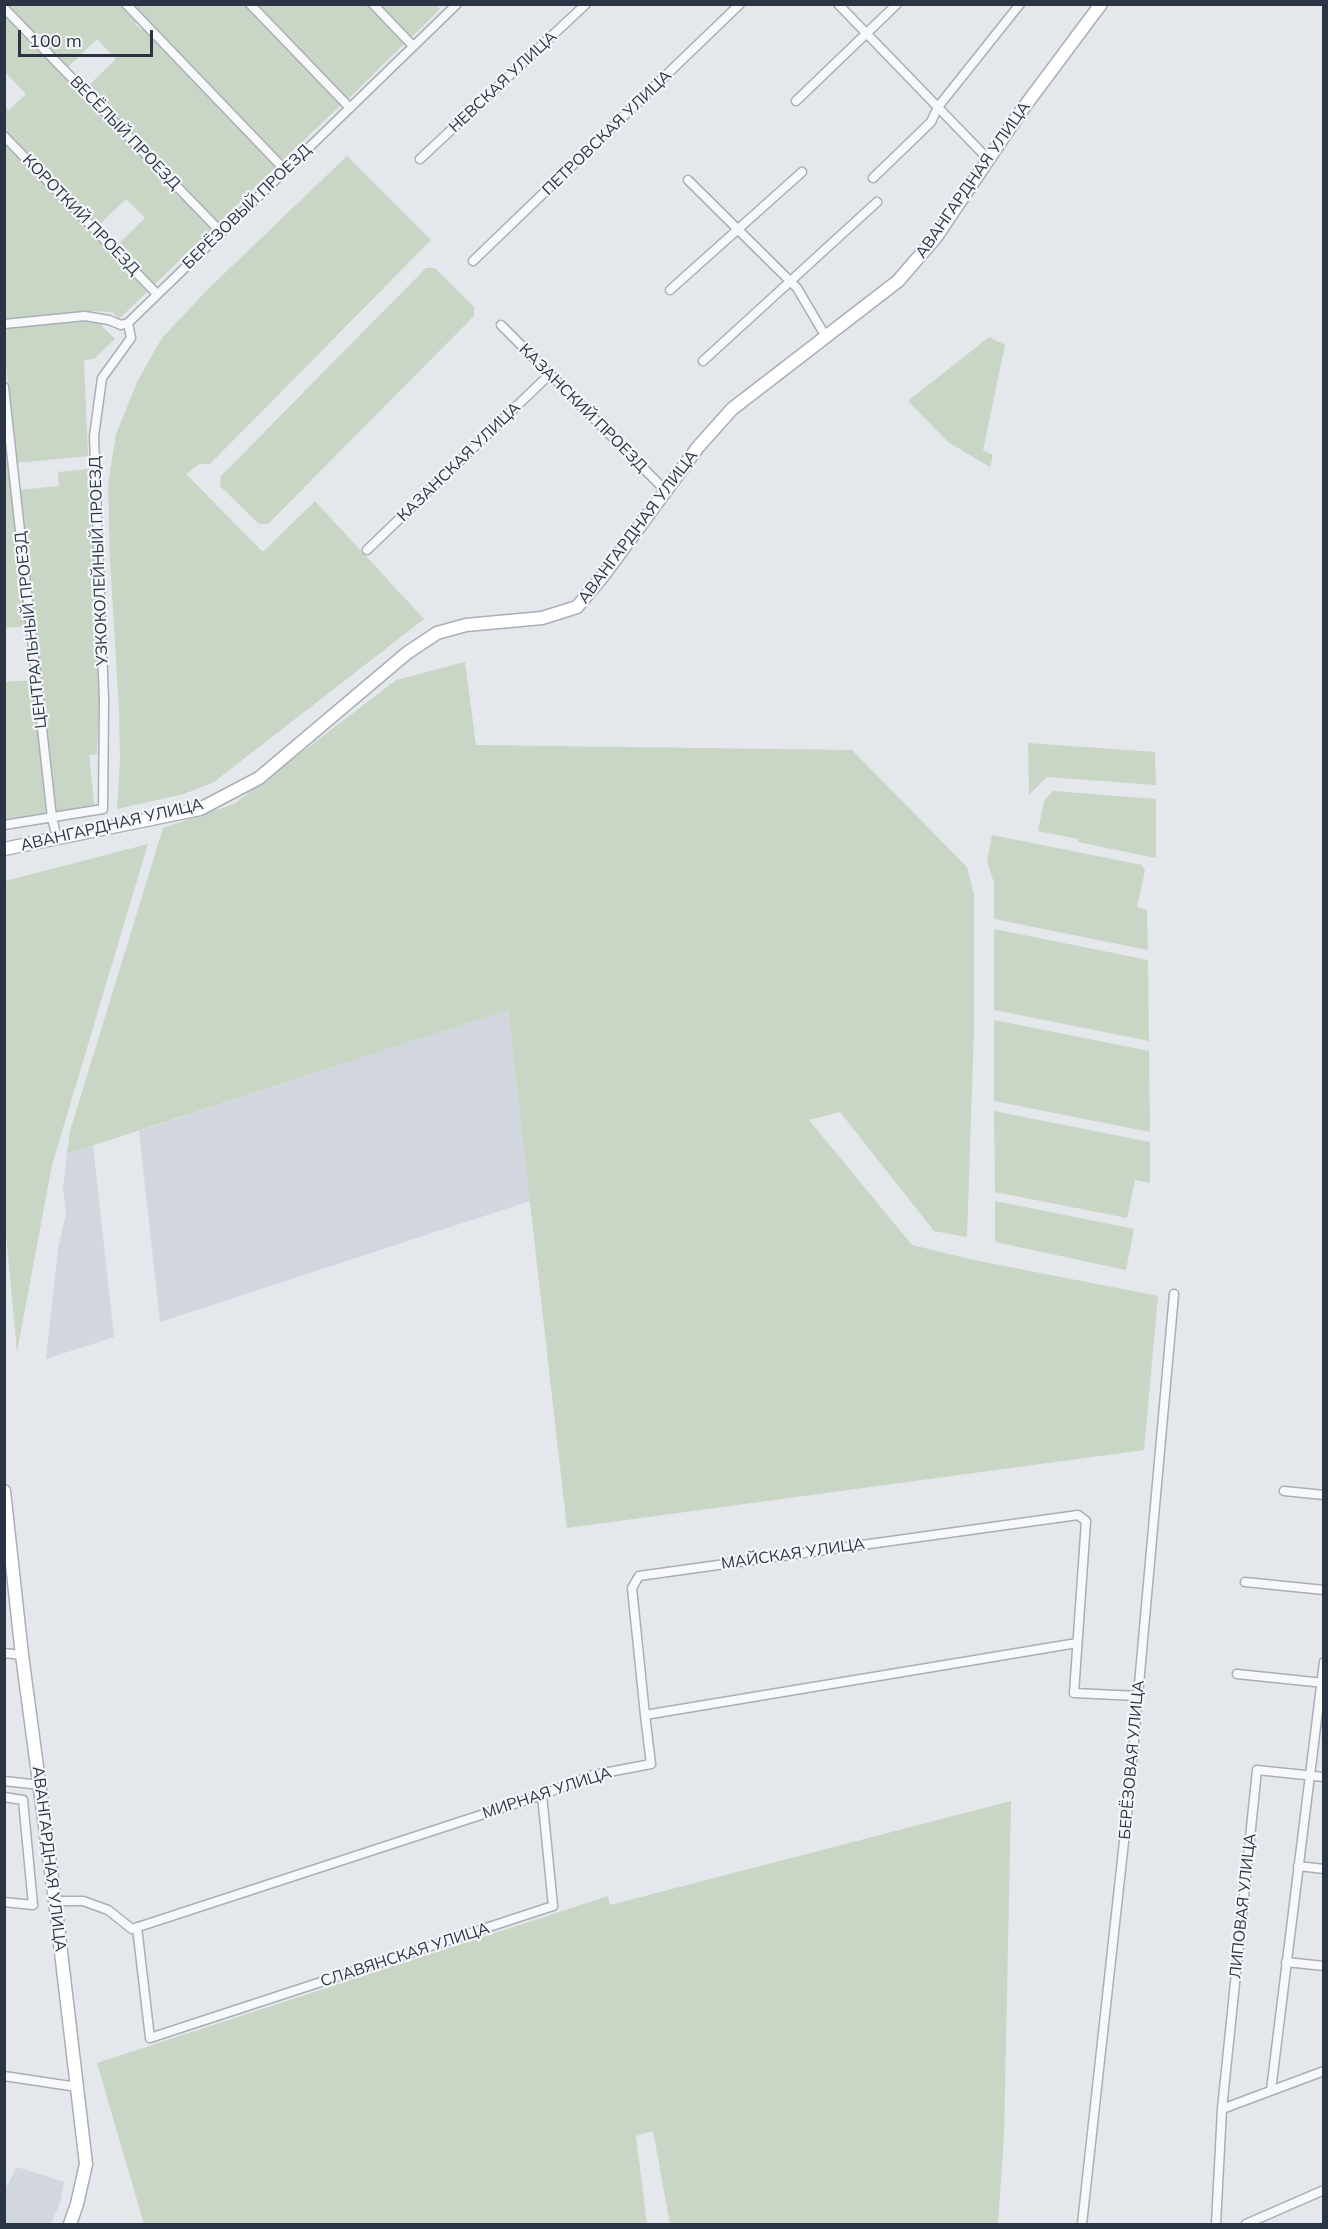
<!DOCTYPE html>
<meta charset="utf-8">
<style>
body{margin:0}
#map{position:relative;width:1328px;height:2229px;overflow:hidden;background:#e4e7ec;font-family:Mulish,sans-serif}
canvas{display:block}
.frame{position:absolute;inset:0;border:6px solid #2b3445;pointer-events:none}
.scale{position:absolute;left:18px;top:30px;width:135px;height:27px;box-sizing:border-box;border:3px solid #2b3445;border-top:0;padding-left:8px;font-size:18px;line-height:21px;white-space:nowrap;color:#2b3445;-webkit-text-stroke:4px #f4f6f9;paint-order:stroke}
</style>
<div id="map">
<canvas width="1328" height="2229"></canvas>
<div class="frame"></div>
<div class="scale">100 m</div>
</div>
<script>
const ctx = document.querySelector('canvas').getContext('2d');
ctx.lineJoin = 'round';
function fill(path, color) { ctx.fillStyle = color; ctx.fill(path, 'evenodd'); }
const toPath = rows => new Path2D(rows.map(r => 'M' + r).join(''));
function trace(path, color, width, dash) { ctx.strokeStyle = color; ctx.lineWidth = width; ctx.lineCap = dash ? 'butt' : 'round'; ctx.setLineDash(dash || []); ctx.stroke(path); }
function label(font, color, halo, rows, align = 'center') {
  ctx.font = font + ' Mulish,sans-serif'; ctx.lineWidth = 4.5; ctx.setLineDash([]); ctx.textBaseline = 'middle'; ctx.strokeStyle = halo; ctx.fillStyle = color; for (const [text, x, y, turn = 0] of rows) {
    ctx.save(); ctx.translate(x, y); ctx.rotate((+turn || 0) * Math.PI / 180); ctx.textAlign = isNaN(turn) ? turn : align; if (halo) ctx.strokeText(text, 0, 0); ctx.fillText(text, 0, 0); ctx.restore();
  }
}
const built = toPath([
 [508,1010,530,1201,160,1322,139,1131],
 [93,1146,114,1337,46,1359,58,1249,66,1213,63,1187,67,1154],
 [17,2167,64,2182,61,2200,51,2224,5,2224,5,2183,7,2186]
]);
const green = toPath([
 [8,5,120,5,137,21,135,24,141,29,143,28,276,167,218,223,87,87,116,59,97,39,68,67],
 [132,5,244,5,341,105,282,161],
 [255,5,368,5,405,43,347,100],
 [379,5,436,5,440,9,411,38],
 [4,13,212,229,154,285,116,246,145,218,126,199,97,227,5,130,5,110,7,108,9,110,26,94,5,72],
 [4,142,148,291,119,319,112,312,91,311,5,320],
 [347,156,431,240,210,464,199,464,186,474,262,551,265,550,315,501,424,619,214,782,184,794,117,809,120,760,119,711,110,560,108,485,116,434,138,380,162,338,208,289],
 [426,268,435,268,474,307,474,316,268,524,259,524,220,486,221,476],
 [82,320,102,322,102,326,115,339,94,359,84,360,88,456,16,463,5,356,4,333,8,328],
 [989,337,1005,345,983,450,993,455,990,467,948,442,908,401],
 [5,437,26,626,5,628,4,628],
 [89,469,99,702,97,754,89,755,95,809,54,813,19,490,59,486,58,472],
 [465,662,476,745,852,750,967,867,974,894,974,1030,967,1237,934,1231,840,1112,809,1120,912,1245,974,1260,1158,1296,1144,1450,567,1528,508,1010,67,1154,70,1131,163,828,234,804,396,680],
 [32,680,46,814,5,819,4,682],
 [1028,743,1155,752,1156,785,1047,777,1029,795],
 [1053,791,1156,799,1156,858,1078,842,1078,839,1038,831,1044,801],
 [992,835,1142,865,1145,871,1137,907,1147,910,1148,950,994,919,994,883,987,861],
 [148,844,52,1165,17,1352,4,1213,5,881],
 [994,929,1148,960,1149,1041,994,1010],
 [994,1020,1149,1051,1150,1132,994,1101],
 [994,1111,1150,1142,1150,1183,1135,1180,1127,1218,995,1192],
 [995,1201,1134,1229,1126,1270,995,1242],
 [1011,1801,1004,2136,998,2224,670,2224,653,2131,636,2136,647,2224,144,2224,97,2063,608,1896,610,1905]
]);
const street = toPath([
 [126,4,285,170],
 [250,4,350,108],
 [373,4,413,46],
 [838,4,988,159],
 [4,8,221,232],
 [796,101,897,4],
 [4,136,157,294],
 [420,159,586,4],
 [873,178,931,122,938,107,1020,4],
 [688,180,797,288,826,337],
 [473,261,740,4],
 [670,290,802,172],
 [4,324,85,316,109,320,121,325,128,323,457,4],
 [501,325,666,491],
 [703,361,877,202],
 [4,387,52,818,57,838],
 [367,550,550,374],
 [4,825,103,809,104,700,94,436,102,378,131,338,128,323],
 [1284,1491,1324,1495],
 [1245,1582,1324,1590],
 [4,1653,22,1655],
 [1237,1674,1324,1683],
 [645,1715,632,1588,639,1576,1078,1515,1086,1521,1074,1693,1138,1696],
 [4,1781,40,1785],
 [4,1797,23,1800,33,1905,4,1902],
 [1298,1866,1324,1869],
 [55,1901,83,1901,108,1910,132,1929,542,1795,593,1775,651,1764,645,1715,1077,1643],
 [137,1927,150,2038,553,1906,542,1795],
 [1286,1962,1324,1966],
 [4,2076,77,2087],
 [1271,2090,1324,1662],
 [1222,2109,1324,2071],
 [1082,2224,1129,1796,1174,1294],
 [1216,2224,1222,2109,1257,1770,1324,1777],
 [1246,2224,1324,2190]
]);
const secondary = toPath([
 [4,849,200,809,259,778,407,653,437,633,466,625,542,618,577,607,603,576,698,447,732,409,898,281,936,237,1019,114,1101,4],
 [4,1491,22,1655,55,1901,86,2164,77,2204,70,2224]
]);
const streetNames = [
 ["НЕВСКАЯ УЛИЦА",503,82,-43],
 ["ВЕСЁЛЫЙ ПРОЕЗД",125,133,46],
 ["ПЕТРОВСКАЯ УЛИЦА",607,133,-44],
 ["АВАНГАРДНАЯ УЛИЦА",973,180,-55],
 ["БЕРЁЗОВЫЙ ПРОЕЗД",247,207,-44],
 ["КОРОТКИЙ ПРОЕЗД",81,215,46],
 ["КАЗАНСКИЙ ПРОЕЗД",583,408,45],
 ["КАЗАНСКАЯ УЛИЦА",459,462,-44],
 ["АВАНГАРДНАЯ УЛИЦА",638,527,-53],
 ["УЗКОКОЛЕЙНЫЙ ПРОЕЗД",99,561,-92],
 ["ЦЕНТРАЛЬНЫЙ ПРОЕЗД",31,630,-96],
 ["АВАНГАРДНАЯ УЛИЦА",112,825,-13],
 ["МАЙСКАЯ УЛИЦА",793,1554,-8],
 ["БЕРЁЗОВАЯ УЛИЦА",1132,1760,-85],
 ["МИРНАЯ УЛИЦА",547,1793,-18],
 ["АВАНГАРДНАЯ УЛИЦА",49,1859,83],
 ["ЛИПОВАЯ УЛИЦА",1243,1906,-84],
 ["СЛАВЯНСКАЯ УЛИЦА",405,1955,-18]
];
fill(built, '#d2d6de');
fill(green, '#c9d6c5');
trace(street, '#a9aeb7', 11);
trace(secondary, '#a9aeb7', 15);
trace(street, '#f7f8fa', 8);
trace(secondary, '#fff', 12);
label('16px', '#2b3445', '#f4f6f9', streetNames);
</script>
